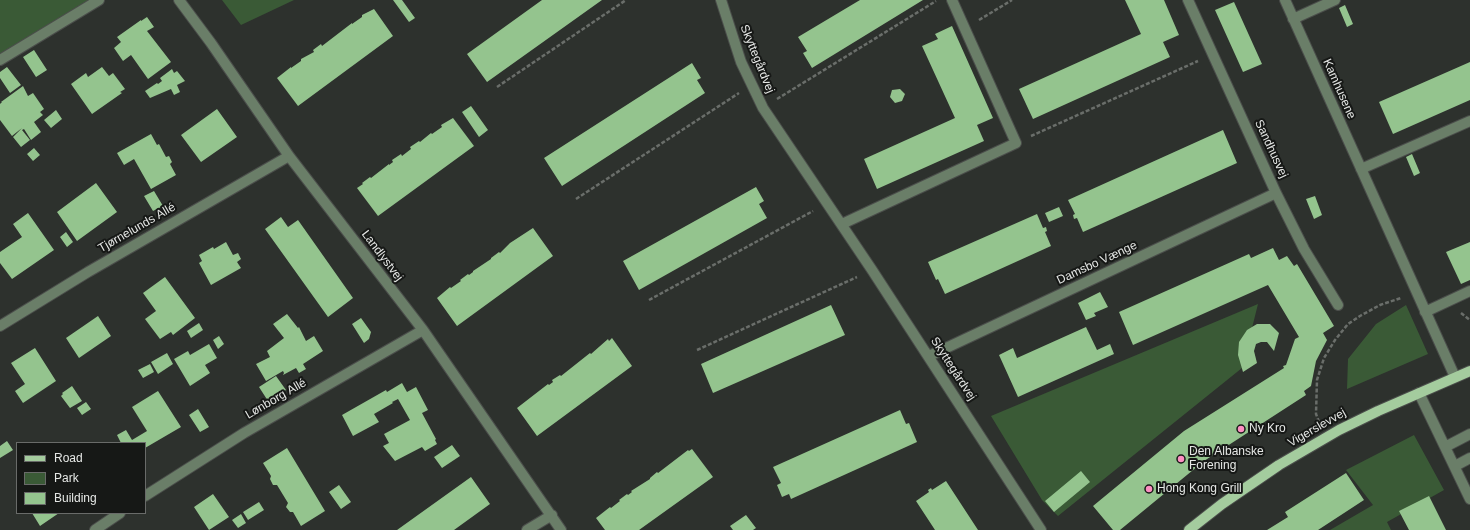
<!DOCTYPE html>
<meta charset="utf-8">
<style>
body{margin:0}
#map{position:relative;width:1470px;height:530px;overflow:hidden;background:#2d312d;font-family:Arial,sans-serif}
canvas{display:block}
.legend{position:absolute;left:16px;top:442px;width:130px;height:72px;box-sizing:border-box;background:#161816;border:1px solid #696b69;margin:0;padding:5px 7px;list-style:none;font-size:12px;color:#e6e8e6}
.legend li{display:flex;align-items:center;gap:8px;height:20px}
.legend b{width:20px;border:1px solid #696b69}
</style>
<div id="map">
<canvas width="1470" height="530"></canvas>
<ul class="legend">
<li><b style="height:5px;background:#a4cc9e"></b>Road</li>
<li><b style="height:11px;background:#3a5a36"></b>Park</li>
<li><b style="height:11px;background:#94c48e"></b>Building</li>
</ul>
</div>
<script>
const ctx = document.querySelector('canvas').getContext('2d');
ctx.lineJoin = 'round';
function fill(path, color) { ctx.fillStyle = color; ctx.fill(path, 'evenodd'); }
const toPath = rows => new Path2D(rows.map(r => 'M' + r).join(''));
function trace(path, color, width, dash) { ctx.strokeStyle = color; ctx.lineWidth = width; ctx.lineCap = dash ? 'butt' : 'round'; ctx.setLineDash(dash || []); ctx.stroke(path); }
function label(font, color, halo, rows, align = 'center') {
  ctx.font = font + ' Arial,sans-serif'; ctx.lineWidth = 4; ctx.setLineDash([]); ctx.textBaseline = 'middle'; ctx.strokeStyle = halo; ctx.fillStyle = color; for (const [text, x, y, turn = 0] of rows) {
    ctx.save(); ctx.translate(x, y); ctx.rotate((+turn || 0) * Math.PI / 180); ctx.textAlign = isNaN(turn) ? turn : align; if (halo) ctx.strokeText(text, 0, 0); ctx.fillText(text, 0, 0); ctx.restore();
  }
}
const green = toPath([
 [0,0,92,0,0,55],
 [222,0,294,0,241,25],
 [1258,304,1242,368,1058,516,1042,500,991,416],
 [1406,305,1428,354,1347,389,1348,359,1376,324],
 [1414,435,1444,490,1387,522,1391,530,1330,530,1373,505,1346,470]
]);
const building = toPath([
 [393,0,402,0,415,18,409,22],
 [542,0,602,0,487,82,467,54],
 [860,0,923,0,812,68,803,53,807,51,798,37],
 [1125,0,1164,0,1179,35,1163,42,1170,57,1033,119,1019,89,1141,34],
 [1234,2,1262,64,1243,72,1215,10],
 [1345,5,1353,24,1347,27,1339,8],
 [374,9,393,36,298,106,277,78,291,67,291,68,301,61,301,59,314,52,313,50,321,44,322,46,352,23,352,24,362,17,362,15],
 [147,17,154,27,147,31,171,62,148,79,131,55,123,61,114,48,121,42,117,37,141,20,141,21],
 [952,26,993,118,977,125,984,141,877,189,864,159,955,118,922,46,938,39,935,34],
 [34,50,47,70,36,77,23,57],
 [1470,62,1470,100,1393,134,1379,102],
 [692,63,701,78,697,80,705,93,562,186,544,158],
 [7,67,21,85,10,93,0,78,0,72],
 [102,67,109,76,113,73,125,89,120,92,122,93,92,114,71,84,86,73,88,77],
 [172,69,174,73,177,71,185,81,177,85,180,92,174,95,171,89,150,98,145,91,157,83,158,84,162,81,160,78],
 [23,86,28,96,33,93,44,109,40,112,43,115,34,122,41,132,31,140,24,129,22,130,30,140,21,147,13,137,22,128,12,136,0,120,0,104,2,102,1,102],
 [900,89,905,94,902,101,895,103,890,97,892,90],
 [471,106,488,130,479,137,462,112],
 [217,109,237,137,201,162,181,135],
 [56,110,62,119,51,128,44,120],
 [453,118,474,146,378,216,357,188,363,184,362,183,370,177,371,178,389,164,389,165,393,162,392,160,401,154,402,156,411,149,410,147,419,141,420,142,431,133,432,134,442,127,441,125],
 [1223,130,1237,163,1083,232,1077,218,1074,219,1073,215,1075,214,1068,200],
 [151,134,157,145,159,144,166,157,169,156,172,162,170,164,176,175,151,189,134,159,124,165,117,153],
 [34,148,40,155,33,161,27,154],
 [1412,154,1420,173,1414,176,1406,157],
 [96,183,117,212,77,241,57,212],
 [756,187,764,201,759,204,767,218,639,290,623,261],
 [154,191,163,206,153,211,144,196],
 [1315,196,1322,215,1314,219,1306,199],
 [1059,207,1063,216,1049,222,1045,213],
 [28,213,54,250,12,279,0,263,0,252,22,237,13,224],
 [1037,214,1043,228,1046,227,1047,231,1045,232,1051,246,945,294,938,279,936,280,928,262],
 [281,217,288,227,298,220,353,298,328,317,265,229],
 [533,228,553,256,457,326,437,298,450,287,451,288,461,281,460,280,468,274,469,275,473,272,473,271,491,259,491,258,499,252,500,253,510,243],
 [66,232,73,242,67,247,60,237],
 [226,242,233,255,238,253,241,259,237,262,241,268,211,285,199,263,202,261,199,255,213,247,214,249],
 [1470,242,1470,280,1461,284,1446,252],
 [1273,248,1279,260,1287,256,1294,266,1297,264,1334,326,1323,333,1327,340,1316,361,1311,386,1304,391,1306,395,1204,461,1120,530,1113,530,1093,506,1184,431,1284,368,1283,366,1286,365,1295,339,1299,337,1268,285,1133,345,1119,312,1249,254,1251,258],
 [165,277,195,318,173,335,171,332,160,339,145,319,156,311,143,293],
 [1100,292,1108,307,1094,313,1096,316,1086,320,1078,303],
 [831,305,845,335,713,393,701,364],
 [287,314,298,328,299,327,306,341,314,336,323,351,303,364,306,369,299,373,296,368,283,375,284,373,283,371,266,381,256,364,270,357,267,351,284,338,273,324],
 [98,316,111,336,79,358,66,338],
 [361,318,371,332,369,339,364,343,352,324],
 [199,323,203,330,191,338,187,331],
 [1257,324,1270,324,1279,333,1274,351,1267,342,1261,342,1256,344,1254,351,1257,363,1243,372,1238,355,1239,342,1247,330],
 [1086,327,1097,350,1110,344,1114,354,1018,397,999,355,1013,348,1017,358],
 [219,336,224,344,218,349,213,340],
 [612,338,632,366,537,436,517,408,548,384,549,385,553,382,552,380,560,375,561,376,590,353,591,354,608,339,609,341],
 [209,344,217,358,205,365,210,373,190,386,174,359,188,351,190,355],
 [35,348,56,381,23,403,15,391,25,384,11,363],
 [167,353,173,364,158,374,151,362],
 [150,364,154,372,143,378,138,370],
 [276,376,286,390,268,401,259,387],
 [402,383,407,392,416,387,428,410,422,413,436,439,435,440,437,444,425,451,422,447,395,461,383,446,389,443,384,434,410,420,398,399,392,402,393,403,374,414,379,422,353,436,342,415,386,390,387,392],
 [72,386,82,401,70,408,61,396,63,394,62,393],
 [158,391,181,427,145,448,145,443,121,443,117,435,126,430,132,440,147,431,132,407],
 [86,402,91,409,82,415,77,408],
 [198,409,209,427,200,432,189,415],
 [900,410,906,424,909,423,917,442,791,499,789,494,782,497,777,485,781,483,773,467],
 [7,441,13,450,0,458,0,446],
 [452,445,460,456,442,468,434,457],
 [287,448,325,511,301,526,293,512,290,512,286,507,288,503,277,485,273,485,270,479,271,476,263,463],
 [692,449,713,477,639,530,605,530,596,518,610,507,611,508,620,501,619,500,627,494,628,495,632,492,631,491,650,479,650,478,657,472,658,473,688,450,689,451],
 [1081,471,1090,482,1054,512,1045,501],
 [1346,473,1364,500,1318,530,1267,530,1288,517,1285,512],
 [471,477,490,504,454,530,397,530],
 [946,481,978,530,935,530,916,501,929,492,928,490,931,488,932,490],
 [339,485,351,502,341,509,329,492],
 [213,494,229,517,209,530,194,507],
 [1429,496,1446,530,1409,530,1399,511],
 [259,502,264,510,248,520,243,512],
 [32,513,59,513,40,526],
 [241,514,246,523,238,528,232,520],
 [746,515,756,528,753,530,733,530,730,526]
]);
const path = toPath([
 [979,20,1012,0],
 [497,87,626,0],
 [777,99,936,1],
 [1031,136,1198,61],
 [576,199,739,93],
 [649,300,813,211],
 [1461,313,1470,320],
 [697,350,857,277],
 [1319,422,1316,414,1317,380,1324,358,1335,340,1348,324,1360,316,1380,305,1401,298]
]);
const minor = toPath([
 [179,0,211,43,289,156,423,330,561,530],
 [721,0,741,62,763,108,872,270,1041,530],
 [1188,0,1276,193,1304,249,1338,305],
 [1285,0,1455,377],
 [1293,19,1335,0],
 [0,60,99,0],
 [1361,169,1470,121],
 [842,224,1016,143,952,0],
 [1425,312,1470,291],
 [0,326,88,272,289,156],
 [929,356,1276,193],
 [1419,393,1470,499],
 [1445,447,1470,434],
 [1455,466,1470,458],
 [145,496,244,433,423,330],
 [95,530,120,513],
 [527,530,552,515]
]);
const major = toPath([
 [1189,530,1222,504,1279,465,1339,430,1378,411,1470,371]
]);
const markers = [
 [1241,429,4,"#fc8fc1"],
 [1181,459,4,"#fc8fc1"],
 [1149,489,4,"#fc8fc1"]
];
const streetNames = [
 ["Skyttegårdvej",757,59,68],
 ["Kamhusene",1339,89,66],
 ["Sandhusvej",1271,149,65],
 ["Tjørnelunds Allé",137,228,-30],
 ["Landlystvej",382,256,53],
 ["Damsbo Vænge",1097,263,-25],
 ["Skyttegårdvej",953,369,57],
 ["Lønborg Allé",276,399,-30],
 ["Vigerslevvej",1317,428,-30]
];
const poiNames = [
 ["Ny Kro",1249,429],
 ["Den Albanske",1189,452],
 ["Forening",1189,466],
 ["Hong Kong Grill",1157,489]
];
fill(green, '#3a5a36');
fill(building, '#94c48e');
trace(minor, '#4b4e4b', 12);
trace(major, '#4b4e4b', 12);
trace(path, '#6a6e6a', 2.5, [4, 2]);
trace(minor, '#6a7e68', 10);
trace(major, '#a4cc9e', 10);
for (const [x, y, r, color] of markers) { const dot = new Path2D(); dot.arc(x, y, r, 0, 2 * Math.PI); ctx.fillStyle = color; ctx.fill(dot); trace(dot, '#161816', 1.5); }
label('12px', '#e6e8e6', '#161816', streetNames);
label('12px', '#e6e8e6', '#161816', poiNames, 'left');
</script>
